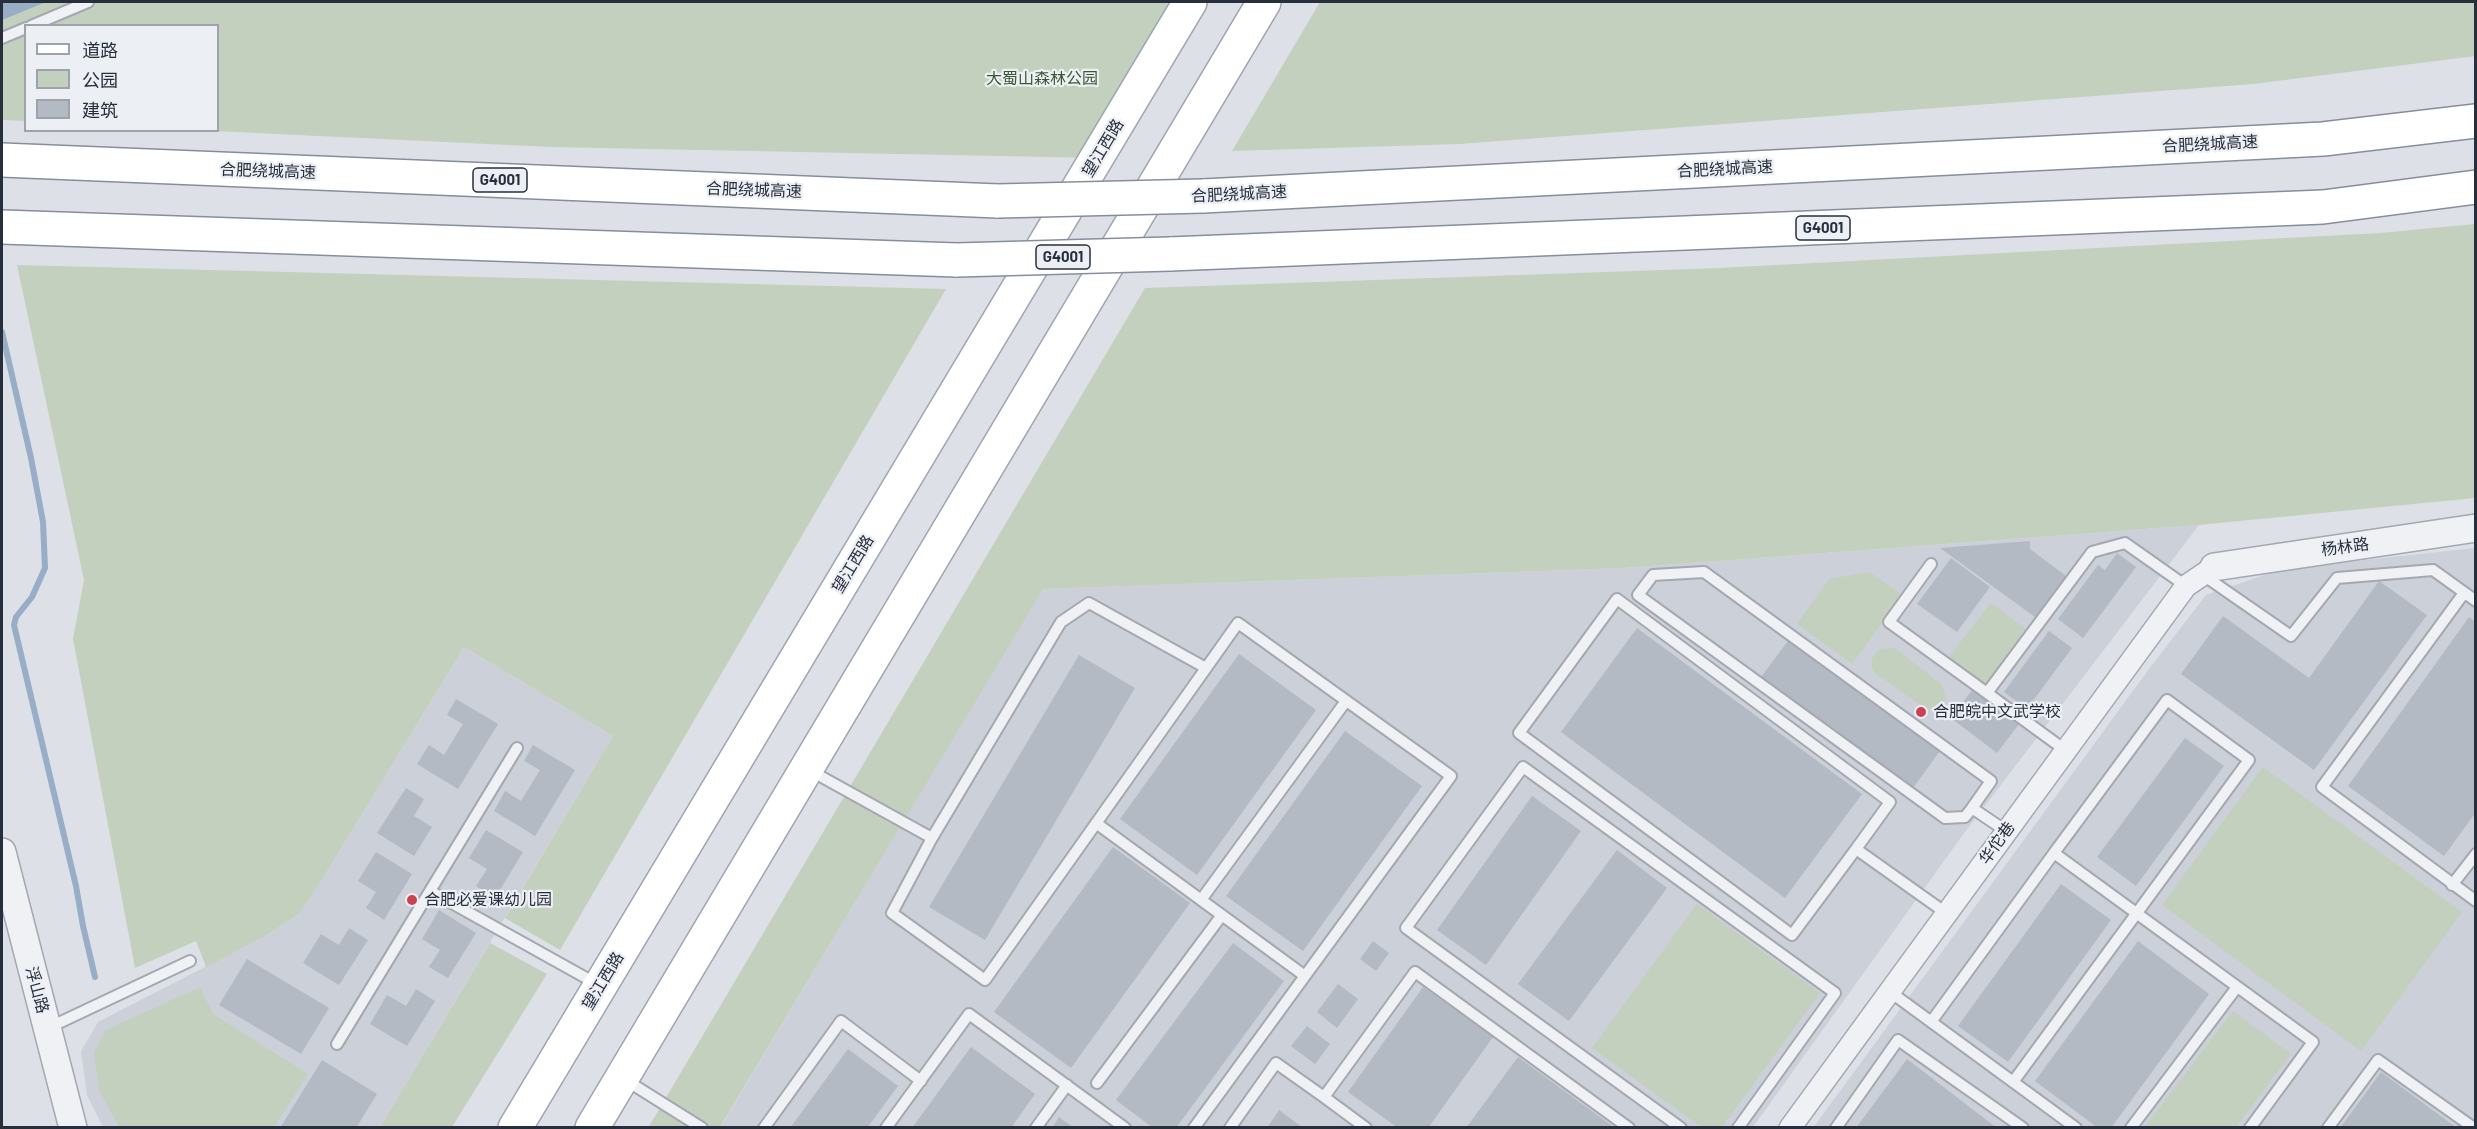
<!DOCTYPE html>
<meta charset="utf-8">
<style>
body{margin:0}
#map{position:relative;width:2477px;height:1129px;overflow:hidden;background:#dde1e7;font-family:Barlow,"Noto Sans SC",sans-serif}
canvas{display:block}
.frame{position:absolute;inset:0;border:3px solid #272f3d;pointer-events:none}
.legend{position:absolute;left:24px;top:24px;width:195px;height:108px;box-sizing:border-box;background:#eceff4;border:2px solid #9da2ab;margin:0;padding:8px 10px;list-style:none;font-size:18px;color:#272f3d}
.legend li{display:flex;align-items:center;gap:12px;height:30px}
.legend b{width:30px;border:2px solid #9da2ab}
</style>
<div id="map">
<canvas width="2477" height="1129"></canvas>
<div class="frame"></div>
<ul class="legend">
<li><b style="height:8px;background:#fff"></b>道路</li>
<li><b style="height:16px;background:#c3d0be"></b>公园</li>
<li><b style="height:16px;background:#b4bac3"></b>建筑</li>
</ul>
</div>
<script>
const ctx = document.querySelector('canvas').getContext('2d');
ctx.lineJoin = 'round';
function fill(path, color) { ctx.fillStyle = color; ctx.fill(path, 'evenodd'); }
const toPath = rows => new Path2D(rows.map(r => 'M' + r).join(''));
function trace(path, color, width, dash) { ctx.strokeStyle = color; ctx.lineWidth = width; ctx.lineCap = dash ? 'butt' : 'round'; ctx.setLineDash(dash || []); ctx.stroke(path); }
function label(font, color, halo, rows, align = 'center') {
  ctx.font = font + ' Barlow,"Noto Sans SC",sans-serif'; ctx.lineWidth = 4.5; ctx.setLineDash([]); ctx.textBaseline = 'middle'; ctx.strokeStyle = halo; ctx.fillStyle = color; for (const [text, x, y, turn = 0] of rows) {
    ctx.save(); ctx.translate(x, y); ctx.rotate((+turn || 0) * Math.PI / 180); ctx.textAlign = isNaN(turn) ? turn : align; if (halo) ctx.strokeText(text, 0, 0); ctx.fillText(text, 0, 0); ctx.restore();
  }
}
const built = toPath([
 [2199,525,1962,836,1753,1127,720,1128,1042,589,1624,568],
 [2475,548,2475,1127,1813,1128,2149,669,2206,595,2282,569],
 [464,647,613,736,380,1127,103,1127,87,1095,81,1051,98,1022,267,935,299,914,318,886]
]);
const green = toPath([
 [2,2,1190,2,1097,158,551,147,213,131,218,130,218,26,26,26,25,121,2,120],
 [1320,2,2475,2,2476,56,2253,84,1460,144,1232,151],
 [2475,224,2475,498,2199,525,1624,568,1043,589,720,1127,648,1128,1145,288,1720,268,2380,233],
 [17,265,946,289,560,950,505,918,613,736,464,647,318,886,299,914,267,935,206,967,196,941,135,968,73,639,84,580],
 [1870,572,1902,595,1852,664,1797,624,1829,579],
 [1991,603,2027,630,1985,685,1949,657],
 [1895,648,1942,685,1946,699,1940,707,1926,709,1876,674,1872,668,1872,659,1879,649],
 [2263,767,2462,912,2361,1051,2162,905],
 [1697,904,1820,993,1722,1127,1701,1127,1592,1048],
 [490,943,547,974,452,1127,380,1127],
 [200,987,213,1014,308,1074,274,1127,119,1127,99,1090,94,1052,106,1030],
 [2233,1011,2291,1054,2236,1127,2145,1127]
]);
const water = toPath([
 [2,2,46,2,2,20]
]);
const stream = toPath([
 [2,332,31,458,43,522,45,568,32,597,16,617,14,625,76,886,83,926,95,977]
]);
const building = toPath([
 [2030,541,2030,549,2066,576,2035,617,1940,548],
 [2117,553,2136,567,2083,638,2058,619,2098,565,2105,570],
 [1951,558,1990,587,1957,632,1917,604],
 [2379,581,2427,615,2314,770,2181,674,2223,616,2309,678],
 [2469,617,2476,622,2476,812,2444,856,2348,786],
 [1637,628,1862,794,1785,898,1561,732],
 [2049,631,2072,648,2027,709,2004,692],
 [1788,641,1940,751,1913,788,1761,677],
 [1239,654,1316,710,1197,875,1120,819],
 [1079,655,1135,688,985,940,929,907],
 [1973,689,2019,724,1997,753,1951,718],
 [456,699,498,724,458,789,417,764,429,745,444,755,463,724,447,715],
 [1345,731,1422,786,1303,951,1226,896],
 [2185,738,2224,766,2136,886,2097,857],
 [533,745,575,770,535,836,494,811,505,791,521,801,540,770,524,761],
 [406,788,424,799,414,816,432,827,414,856,377,833],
 [1532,796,1581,831,1486,965,1437,930],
 [486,830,523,852,495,898,476,886,487,869,469,858],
 [1113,847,1190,903,1071,1068,994,1012],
 [1617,850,1667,888,1569,1021,1518,984],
 [376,852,412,874,384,920,366,908,376,892,358,881],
 [2061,884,2111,920,2008,1062,1958,1026],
 [439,910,476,933,448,978,429,967,440,950,422,939],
 [349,928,368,940,339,985,303,963,321,934,339,945],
 [1373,941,1389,953,1376,971,1360,959],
 [2138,941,2209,994,2111,1128,2098,1128,2035,1081],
 [1233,943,1284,981,1176,1128,1153,1128,1116,1100],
 [247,959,329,1008,301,1054,219,1005],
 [1338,984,1358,999,1337,1028,1317,1012],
 [1423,987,1493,1037,1428,1128,1398,1128,1348,1092],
 [416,989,435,1001,407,1046,370,1024,387,995,406,1006],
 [1307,1026,1330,1044,1315,1064,1291,1046],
 [971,1047,1035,1094,1011,1128,912,1128],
 [848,1049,898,1086,867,1128,790,1128],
 [1518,1057,1615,1128,1466,1128],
 [1907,1059,1997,1128,1856,1128],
 [322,1060,377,1094,356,1128,280,1128],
 [2381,1072,2457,1128,2340,1128],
 [1279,1110,1303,1128,1267,1128],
 [1059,1117,1074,1128,1052,1128]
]);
const service = toPath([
 [31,26,88,2],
 [2,38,26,28],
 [1931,564,1889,622,1987,693,2092,552,2125,543,2186,586],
 [2203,575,2291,636,2337,578,2433,570,2476,601],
 [2464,593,2322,787,2476,901],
 [1987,693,2065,750],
 [811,771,932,838,892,913,985,980,1238,623,1451,776,1194,1128],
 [1972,808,1965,817,1945,818,1638,595,1653,575,1704,572,1991,781,1972,808,2006,831],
 [1096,823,1305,976],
 [932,838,1061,622,1089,603,1206,668],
 [1856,849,1792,935,1519,733,1617,599,1890,802,1856,849,1946,913],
 [2452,885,2476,854],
 [430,891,517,748],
 [1201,900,1346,701],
 [1889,991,2076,1128],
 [1931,1022,2054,853,2313,1042,2250,1128],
 [48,1028,190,961],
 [337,1044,430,891,597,984],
 [624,1079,702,1128],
 [2013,1082,2249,760,2167,700,2054,853],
 [1097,1083,1222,915],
 [764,1128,841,1021,921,1081],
 [886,1128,969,1014,1125,1128],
 [1036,1128,1067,1085],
 [1230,1128,1276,1063,1324,1097],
 [1366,1128,1324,1097,1415,972,1629,1128],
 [1681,1128,1406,928,1523,767,1835,993,1738,1128],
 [1836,1128,1898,1040,2023,1128],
 [2131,1128,2237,987],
 [2328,1128,2378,1060,2474,1128]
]);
const minor = toPath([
 [1790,1128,2186,586,2214,567]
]);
const tertiary = toPath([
 [2214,567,2476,528],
 [2,852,73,1128]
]);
const primary = toPath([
 [515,1128,1190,2],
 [592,1128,1264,2]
]);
const motorway = toPath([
 [2,160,998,201],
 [1203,196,2323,139,2476,121],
 [2,227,957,260],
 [1170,254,2323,207,2476,187]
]);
const motorwayBridge = toPath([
 [998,201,1203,196],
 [957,260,1170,254]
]);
const markers = [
 [1921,712,6,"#cc4255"],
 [412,900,6,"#cc4255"]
];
const shields = [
 [500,180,54],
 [1823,228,54],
 [1063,257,54]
];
const shieldNames = [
 ["G4001",500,180],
 ["G4001",1823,228],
 ["G4001",1063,257]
];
const parkNames = [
 ["大蜀山森林公园",1042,79]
];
const streetNames = [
 ["合肥绕城高速",2210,144,-3],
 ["望江西路",1103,148,-59],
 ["合肥绕城高速",1725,169,-3],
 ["合肥绕城高速",268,171,2],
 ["合肥绕城高速",754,190,2],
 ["合肥绕城高速",1239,194,-3],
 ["杨林路",2345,547,-8],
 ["望江西路",853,564,-59],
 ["华佗巷",1997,843,-54],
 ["望江西路",603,981,-59],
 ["浮山路",37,990,75]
];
const poiNames = [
 ["合肥皖中文武学校",1933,712],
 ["合肥必爱课幼儿园",424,900]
];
fill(built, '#cbd0d9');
fill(green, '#c3d0be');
fill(water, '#98aec7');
trace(stream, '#98aec7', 6);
fill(building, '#b4bac3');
trace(service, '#a3a8b1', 14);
trace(minor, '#a3a8b1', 24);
trace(tertiary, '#a3a8b1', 30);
trace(primary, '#9ca5b2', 36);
trace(motorway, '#858e9d', 36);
trace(service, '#eff1f5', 10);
trace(minor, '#eff1f5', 21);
trace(tertiary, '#eff1f5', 27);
trace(primary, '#fff', 33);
trace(motorway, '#fff', 33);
trace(motorwayBridge, '#858e9d', 36, []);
trace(motorwayBridge, '#fff', 33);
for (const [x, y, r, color] of markers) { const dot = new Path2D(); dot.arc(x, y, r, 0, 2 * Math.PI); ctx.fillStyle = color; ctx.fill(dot); trace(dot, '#eceff4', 2); }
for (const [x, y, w] of shields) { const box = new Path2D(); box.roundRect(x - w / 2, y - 12, w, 24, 4.5); ctx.fillStyle = '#eceff4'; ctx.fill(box); trace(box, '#272f3d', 1.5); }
label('bold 15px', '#272f3d', null, shieldNames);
label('16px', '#3b5834', '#eceff4', parkNames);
label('16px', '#272f3d', '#eceff4', streetNames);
label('16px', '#272f3d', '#eceff4', poiNames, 'left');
</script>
